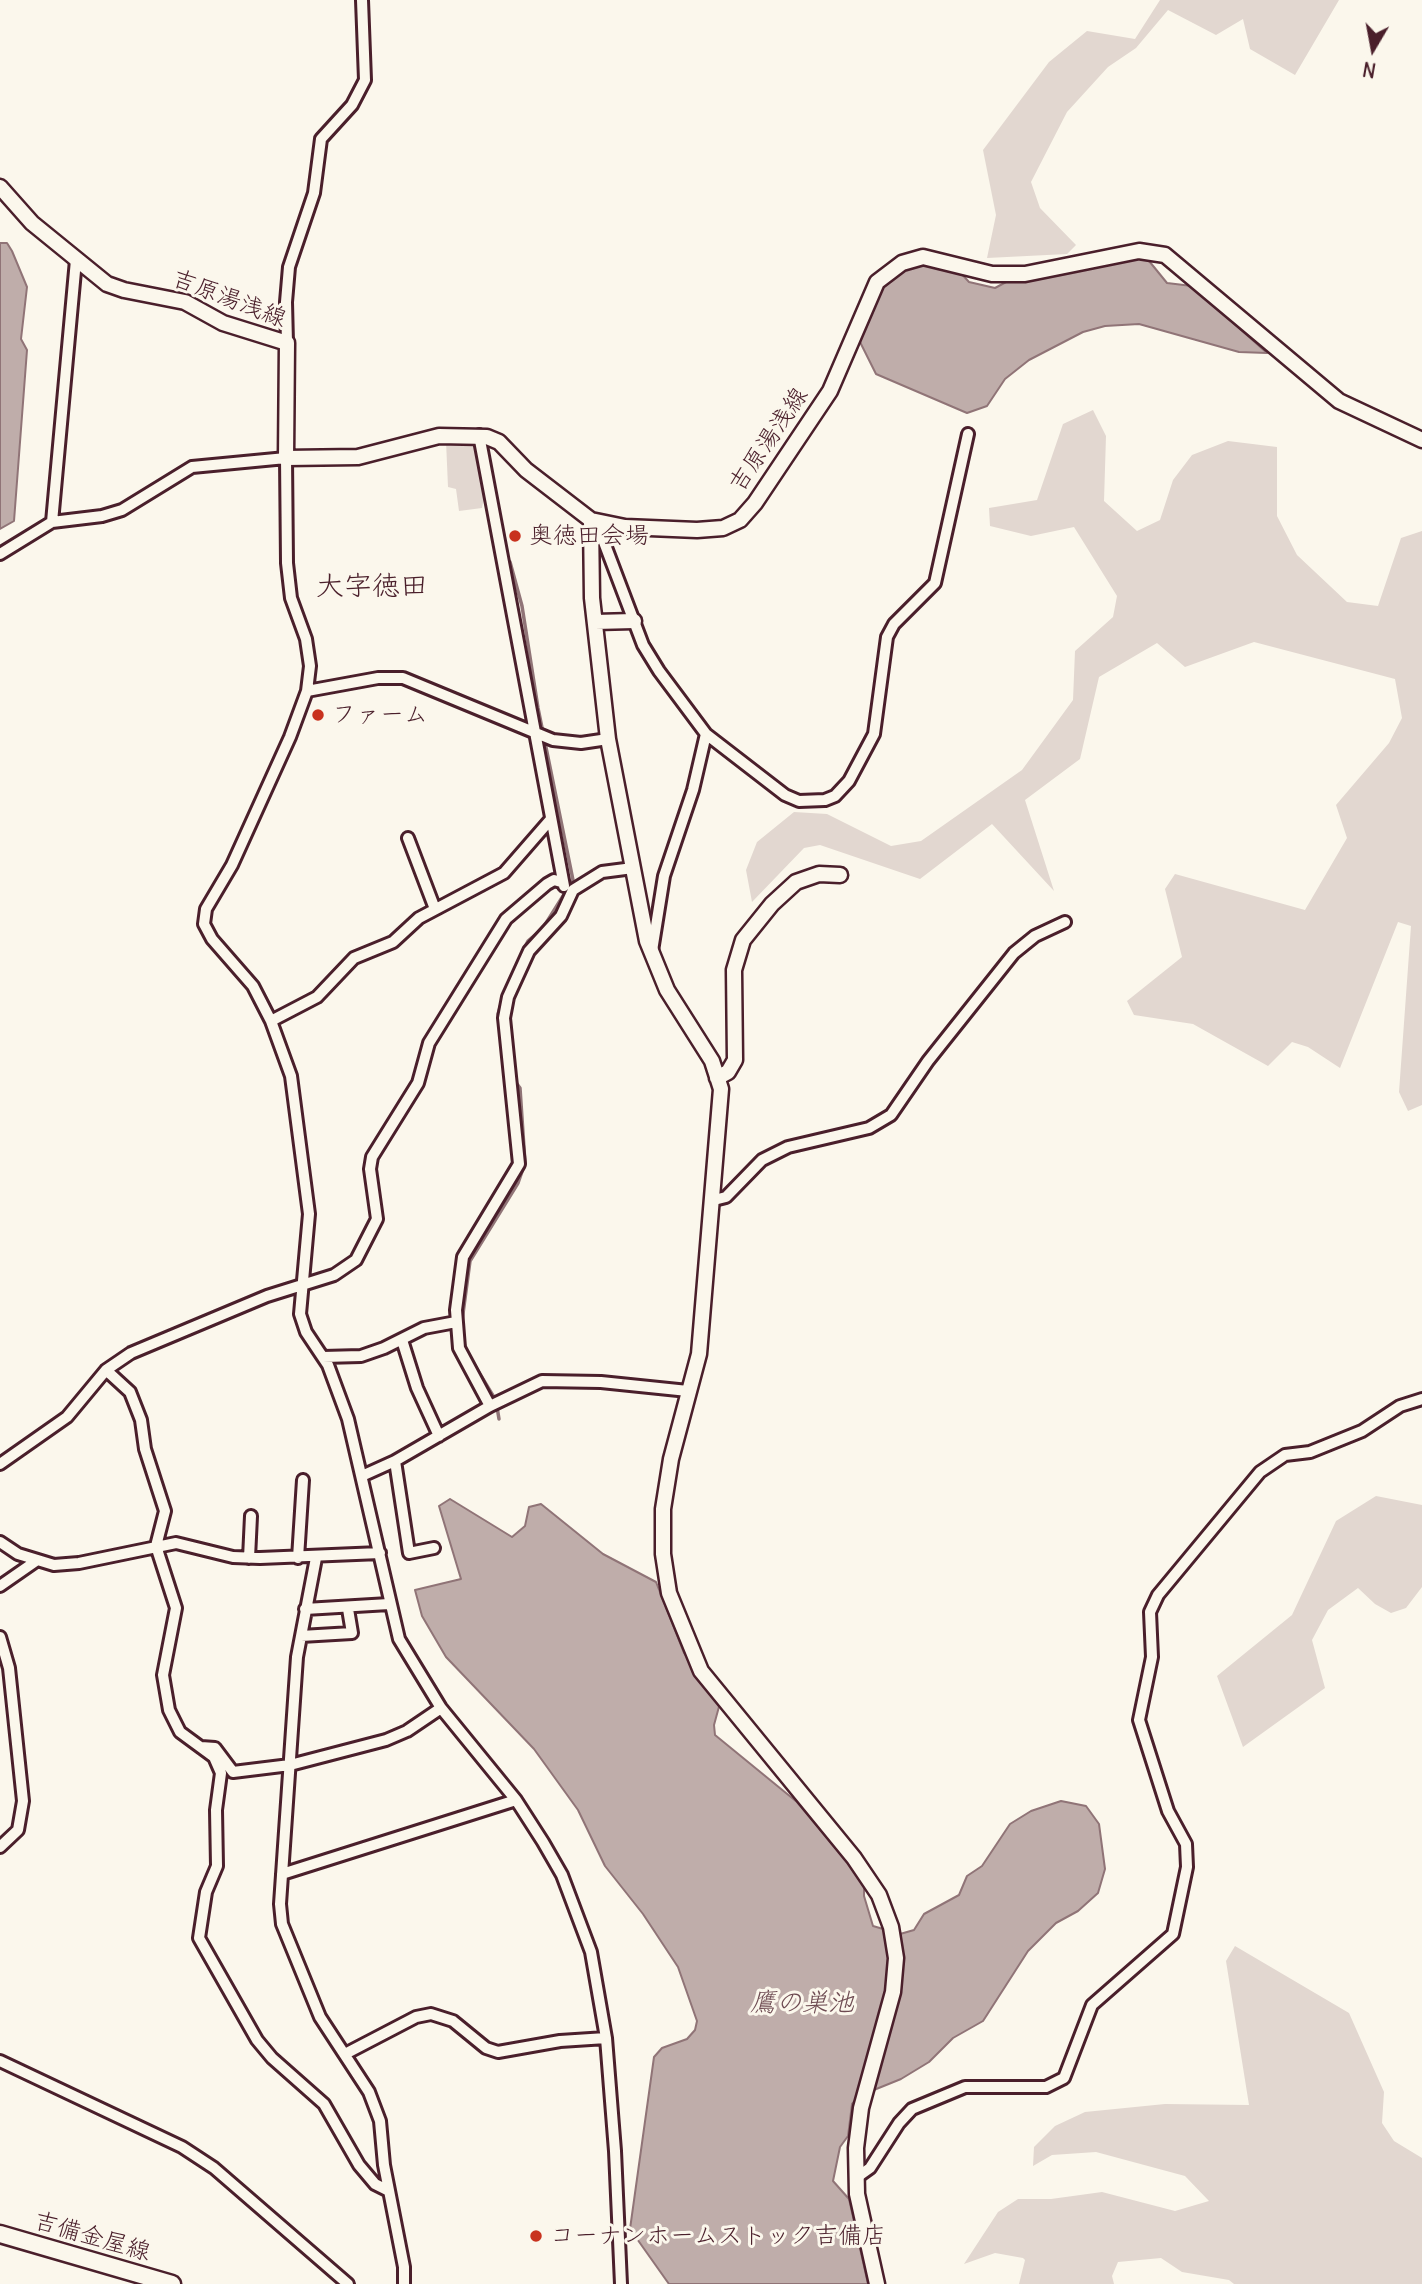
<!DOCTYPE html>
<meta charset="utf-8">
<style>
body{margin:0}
#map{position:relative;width:1422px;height:2284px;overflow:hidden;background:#fbf7ec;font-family:Delius,sans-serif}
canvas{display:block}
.north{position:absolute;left:1338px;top:14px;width:70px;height:70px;-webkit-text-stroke:5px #fbf7ec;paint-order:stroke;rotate:190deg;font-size:19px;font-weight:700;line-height:28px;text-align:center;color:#4a1f2b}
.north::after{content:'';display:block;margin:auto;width:24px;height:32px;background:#4a1f2b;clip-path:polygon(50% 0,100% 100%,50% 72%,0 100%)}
</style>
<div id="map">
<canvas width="1422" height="2284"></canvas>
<div class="north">N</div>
</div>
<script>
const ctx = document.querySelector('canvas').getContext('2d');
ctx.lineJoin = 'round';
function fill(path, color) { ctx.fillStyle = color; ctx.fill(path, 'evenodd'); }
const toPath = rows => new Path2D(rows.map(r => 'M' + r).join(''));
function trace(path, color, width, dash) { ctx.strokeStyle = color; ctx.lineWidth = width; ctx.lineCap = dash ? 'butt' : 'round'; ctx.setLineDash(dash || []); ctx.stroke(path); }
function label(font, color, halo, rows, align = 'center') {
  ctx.font = font + ' Delius,"Klee One",sans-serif'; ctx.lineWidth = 6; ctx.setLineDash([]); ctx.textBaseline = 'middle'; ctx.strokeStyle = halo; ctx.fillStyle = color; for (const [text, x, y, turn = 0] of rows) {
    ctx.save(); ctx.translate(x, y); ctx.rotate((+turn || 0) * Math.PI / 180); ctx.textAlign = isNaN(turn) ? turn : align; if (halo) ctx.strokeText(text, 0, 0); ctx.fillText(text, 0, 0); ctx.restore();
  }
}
const green = toPath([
 [1160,0,1339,0,1295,75,1250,49,1243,19,1216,35,1168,10,1136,48,1108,67,1067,112,1031,182,1040,208,1076,245,1067,254,987,258,996,215,983,150,1049,62,1087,31,1135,39],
 [1093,410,1106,436,1104,501,1137,531,1160,520,1173,480,1192,455,1228,441,1277,447,1277,516,1297,555,1347,602,1378,606,1401,538,1422,531,1422,1105,1408,1111,1399,1092,1411,926,1398,922,1340,1068,1308,1047,1292,1042,1268,1066,1193,1024,1134,1015,1127,1001,1182,957,1165,889,1175,874,1305,910,1347,838,1336,805,1389,743,1402,718,1395,679,1254,642,1185,667,1157,643,1099,677,1080,759,1025,800,1054,891,992,824,920,879,820,845,804,848,752,902,746,870,757,842,794,812,827,814,891,846,921,841,1022,770,1073,700,1075,651,1113,617,1117,596,1074,527,1031,536,990,526,989,508,1037,500,1063,424],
 [446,441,476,442,486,487,482,508,459,511,456,489,448,487],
 [1376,1496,1422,1505,1422,1587,1406,1608,1391,1613,1375,1604,1358,1588,1328,1610,1312,1640,1325,1688,1243,1747,1217,1676,1292,1615,1336,1521],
 [1235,1946,1349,2013,1384,2092,1382,2123,1394,2141,1422,2158,1422,2284,1234,2284,1229,2280,1182,2272,1161,2258,1118,2262,1112,2276,1114,2284,1019,2284,1025,2260,1023,2258,995,2253,964,2264,998,2212,1018,2199,1051,2199,1102,2192,1175,2211,1209,2201,1185,2176,1096,2152,1052,2155,1033,2166,1034,2147,1055,2126,1085,2112,1165,2104,1249,2105,1226,1961]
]);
const water = toPath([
 [0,243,7,243,12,251,27,287,21,339,27,350,14,521,0,529,0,243],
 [1145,256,1167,283,1192,286,1267,353,1239,352,1139,324,1105,326,1083,332,1029,360,1005,379,987,406,967,413,876,374,859,340,878,284,917,262,959,271,969,282,995,288,1008,281,1145,256],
 [450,1499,512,1537,525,1526,529,1507,541,1504,603,1554,656,1582,684,1653,720,1703,714,1725,715,1735,797,1802,864,1882,864,1896,873,1926,900,1934,914,1930,924,1914,959,1895,967,1876,982,1866,1010,1824,1031,1811,1061,1801,1086,1806,1099,1824,1105,1869,1098,1893,1078,1911,1056,1923,1028,1951,983,2021,953,2038,929,2062,901,2079,859,2096,852,2104,848,2136,840,2147,833,2181,849,2199,868,2284,669,2284,630,2229,654,2057,662,2048,687,2039,695,2030,697,2021,678,1967,643,1914,605,1866,578,1810,534,1749,446,1657,422,1616,415,1590,461,1579,439,1506,450,1499]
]);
const stream = toPath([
 [510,562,522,606,538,708,573,880,543,928,528,941,524,949],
 [505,991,498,1014,505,1068],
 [462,1321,470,1261,518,1183,525,1163,520,1088,514,1080],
 [463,1339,466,1351,495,1399],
 [497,1407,499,1419]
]);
const street = toPath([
 [287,343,286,302,289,267,314,193,321,139,352,105,365,80,362,0],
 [479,435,564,886],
 [596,521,643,645,659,671,706,734,785,795,799,801,825,800,835,796,849,781,874,734,887,637,894,624,935,583,968,434],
 [52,522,76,260],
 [0,554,52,522,102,516,122,510,192,467,286,458,287,563,291,598,306,639,310,666,307,691,290,737,232,865,206,909,204,924,212,939,253,986,271,1021,291,1076,309,1214,300,1314,306,1332,328,1365,348,1419,399,1639,441,1708,516,1800,543,1842,562,1875,591,1952,606,2038,615,2151,621,2284],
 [307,691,378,678,403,678,553,740,581,743,608,739],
 [408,838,435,909],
 [652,951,664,876,693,790,706,734],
 [271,1021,317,997,354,958,393,942,419,918,504,873,551,819],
 [714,1200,726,1197,762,1160,788,1147,869,1128,891,1115,928,1061,1014,953,1035,936,1065,922],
 [402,1340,417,1388,439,1436],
 [323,1357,361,1356,384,1348,424,1328,456,1322],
 [106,1370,130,1392,141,1420,145,1449,165,1511,156,1546,176,1608,163,1675,169,1710,180,1732,214,1757,221,1773,216,1810,217,1866,206,1892,199,1938,257,2040,272,2058,324,2104,359,2165,375,2184,389,2191],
 [490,1406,459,1348,456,1310,463,1257,519,1164,504,1018,508,997,529,951,561,916,573,890,602,872,633,868],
 [395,1461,409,1553,434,1548],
 [0,1464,67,1417,106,1370,131,1353,267,1296,334,1275,356,1260,377,1219,370,1169,372,1157,418,1083,429,1043,506,919,547,884,554,880,561,882],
 [364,1475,395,1461,490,1406,542,1381,601,1382,688,1391],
 [0,1542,18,1554,54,1565,79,1563,176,1543,233,1557,260,1558,380,1553],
 [249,1558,251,1516],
 [298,1558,303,1480],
 [316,1558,297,1657,280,1904,282,1924,320,2017,369,2092,380,2121,384,2165,404,2267,404,2284],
 [0,1586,36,1561],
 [305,1609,389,1604],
 [301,1636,352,1633,348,1609],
 [0,1637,9,1668,23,1801,18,1830,0,1847],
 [201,1747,215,1748,233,1772,290,1765,386,1740,407,1731,441,1708],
 [282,1874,516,1800],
 [345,2054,416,2017,431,2014,453,2021,486,2048,498,2052,560,2041,606,2038],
 [0,2061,182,2147,214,2168,348,2284],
 [856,2178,870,2168,899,2123,912,2109,965,2087,1046,2087,1064,2078,1092,2005,1173,1934,1187,1867,1186,1844,1168,1811,1139,1720,1152,1657,1150,1612,1158,1595,1260,1472,1285,1455,1310,1452,1362,1431,1400,1406,1422,1399]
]);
const secondary = toPath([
 [0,187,32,223,107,284,124,290,185,302,223,323,287,343,286,458,358,457,439,436,487,437,499,442,526,470,591,520,625,527,697,530,723,528,740,520,755,503,830,391,877,282,902,263,923,257,992,274,1025,274,1139,251,1165,255,1339,401,1422,440],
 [591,520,592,598,608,739,647,941,667,990,712,1061,721,1089,699,1354,671,1459,663,1509,663,1554,669,1593,701,1671,854,1858,879,1895,891,1927,896,1958,893,1992,861,2108,856,2148,857,2194,877,2284],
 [595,622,634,621],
 [717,1078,728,1072,735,1060,734,970,743,940,772,904,796,882,819,874,840,875]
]);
const primary = toPath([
 [0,2234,172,2284]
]);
const markers = [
 [515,536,7,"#c8321e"],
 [318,715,7,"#c8321e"],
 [536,2236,7,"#c8321e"]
];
const streetNames = [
 ["吉原湯浅線",229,299,21],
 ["吉原湯浅線",769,440,-56],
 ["吉備金屋線",92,2237,16]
];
const poiNames = [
 ["奥徳田会場",529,536],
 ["ファーム",332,715],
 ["コーナンホームストック吉備店",550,2236]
];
const waterNames = [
 ["鷹の巣池",802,2004]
];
const quarterNames = [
 ["大字徳田",372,587]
];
fill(green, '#e2d7d0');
fill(water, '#bfadaa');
trace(water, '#907477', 2);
trace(stream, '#907477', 3.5);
trace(street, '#4a1f2b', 16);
trace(secondary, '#4a1f2b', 19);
trace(primary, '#4a1f2b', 21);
trace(street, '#fbf7ec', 10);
trace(secondary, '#fbf7ec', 14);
trace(primary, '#fbf7ec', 16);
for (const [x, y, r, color] of markers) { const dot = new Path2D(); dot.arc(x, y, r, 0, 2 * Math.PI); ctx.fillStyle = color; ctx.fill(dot); trace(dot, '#fbf7ec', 2.5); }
label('24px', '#4a1f2b', '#fbf7ec', streetNames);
label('24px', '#4a1f2b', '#fbf7ec', poiNames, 'left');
label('italic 26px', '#6d4a51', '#fbf7ec', waterNames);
label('28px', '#4a1f2b', '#fbf7ec', quarterNames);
</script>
